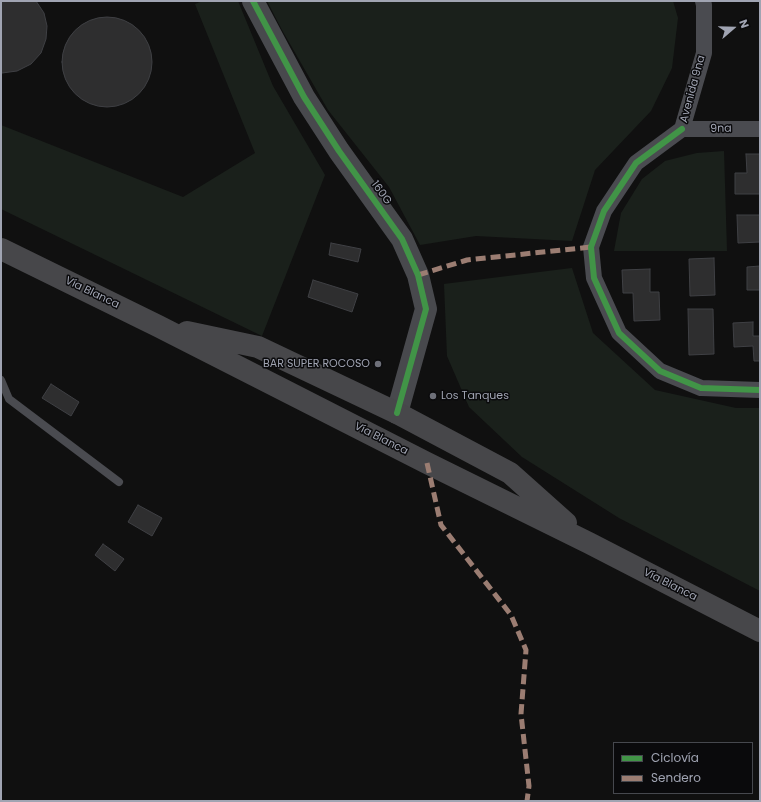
<!DOCTYPE html>
<meta charset="utf-8">
<style>
body{margin:0}
#map{position:relative;width:761px;height:802px;overflow:hidden;background:#101010;font-family:Poppins,sans-serif}
canvas{display:block}
.frame{position:absolute;inset:0;border:2px solid #a0a4b2;pointer-events:none}
.legend{position:absolute;left:613px;top:742px;width:140px;height:52px;box-sizing:border-box;background:#0a0a0c;border:1px solid #46484e;margin:0;padding:5px 7px;list-style:none;font-size:12px;color:#a0a4b2}
.legend li{display:flex;align-items:center;gap:8px;height:20px}
.legend b{width:20px;border:1px solid #46484e}
.north{position:absolute;left:713px;top:8px;width:40px;height:40px;-webkit-text-stroke:3px #0a0a0c;paint-order:stroke;rotate:70deg;font-size:11px;font-weight:700;line-height:16px;text-align:center;color:#a0a4b2}
.north::after{content:'';display:block;margin:auto;width:14px;height:18px;background:#a0a4b2;clip-path:polygon(50% 0,100% 100%,50% 72%,0 100%)}
</style>
<div id="map">
<canvas width="761" height="802"></canvas>
<div class="frame"></div>
<ul class="legend">
<li><b style="height:5px;background:#419447"></b>Ciclovía</li>
<li><b style="height:5px;background:#9b7d72"></b>Sendero</li>
</ul>
<div class="north">N</div>
</div>
<script>
const ctx = document.querySelector('canvas').getContext('2d');
ctx.lineJoin = 'round';
function fill(path, color) { ctx.fillStyle = color; ctx.fill(path, 'evenodd'); }
const toPath = rows => new Path2D(rows.map(r => 'M' + r).join(''));
function trace(path, color, width, dash) { ctx.strokeStyle = color; ctx.lineWidth = width; ctx.lineCap = dash ? 'butt' : 'round'; ctx.setLineDash(dash || []); ctx.stroke(path); }
function label(font, color, halo, rows, align = 'center') {
  ctx.font = font + ' Poppins,sans-serif'; ctx.lineWidth = 3; ctx.setLineDash([]); ctx.textBaseline = 'middle'; ctx.strokeStyle = halo; ctx.fillStyle = color; for (const [text, x, y, turn = 0] of rows) {
    ctx.save(); ctx.translate(x, y); ctx.rotate((+turn || 0) * Math.PI / 180); ctx.textAlign = isNaN(turn) ? turn : align; if (halo) ctx.strokeText(text, 0, 0); ctx.fillText(text, 0, 0); ctx.restore();
  }
}
const green = toPath([
 [203,1,238,1,273,86,325,175,262,336,1,209,1,125,183,197,255,153,195,4],
 [267,1,673,1,678,18,672,68,651,111,595,170,572,241,476,236,420,245,389,187,328,110,282,30],
 [724,151,727,251,614,251,621,213,642,179,665,161,697,153],
 [572,268,593,333,655,390,736,408,760,408,760,591,619,518,522,457,469,407,447,356,444,284]
]);
const building = toPath([
 [1,1,36,1,44,13,47,26,46,39,41,53,31,64,17,71,2,73,1,73,1,1],
 '62 62a45 45 0 1 1 90 0a45 45 0 1 1-90 0Z',
 [746,154,760,154,760,194,735,194,735,173,747,173,746,154],
 [737,215,760,215,760,242,738,243,737,215],
 [331,243,361,249,358,262,329,255,331,243],
 [714,258,715,295,690,296,689,259,714,258],
 [760,266,760,290,747,290,747,267,760,266],
 [650,269,650,292,659,292,660,320,634,321,633,293,623,293,622,270,650,269],
 [313,280,358,294,352,312,308,297,313,280],
 [688,309,713,309,714,354,689,355,688,309],
 [753,322,753,336,760,336,760,361,754,361,753,346,734,347,733,323,753,322],
 [51,384,79,402,71,416,42,398,51,384],
 [138,505,162,518,152,536,128,522,138,505],
 [103,544,124,559,115,571,95,555,103,544]
]);
const lane = toPath([
 [1,380,9,399,119,482]
]);
const street = toPath([
 [682,129,636,163,604,211,591,247,594,278,619,333,660,371,701,388,760,390],
 [682,129,704,53,704,5,703,1],
 [682,129,760,129]
]);
const secondary = toPath([
 [253,1,304,97,339,151,402,239,418,275,426,309,397,413]
]);
const highway = toPath([
 [1,249,158,326,427,463,589,543,760,631],
 [187,332,258,347,397,413,510,473,566,523]
]);
const quiet = toPath([
 [418,275,467,260,591,247],
 [427,463,441,525,511,615,526,650,521,714,529,786,527,801]
]);
const cycleway = toPath([
 [253,1,304,97,339,151,402,239,418,275,426,309,397,413],
 [682,129,636,163,604,211,591,247,594,278,619,333,660,371,701,388,760,390]
]);
const markers = [
 [378,364,4,"#6e7079"],
 [433,396,4,"#6e7079"]
];
const streetNames = [
 ["Avenida 9na",693,89,-75],
 ["9na",721,129,-1],
 ["160G",381,193,54],
 ["Vía Blanca",92,293,26],
 ["Vía Blanca",381,439,27],
 ["Vía Blanca",670,585,27]
];
const poiNames = [
 ["BAR SUPER ROCOSO",370,364],
 ["Los Tanques",441,396,"left"]
];
fill(green, '#1a201b');
fill(building, '#2e2e2f');
trace(building, '#3f4044', 1);
trace(lane, '#4a4b50', 8);
trace(street, '#4a4b50', 16);
trace(secondary, '#48494d', 22);
trace(highway, '#47474a', 22);
trace(quiet, '#9b7d72', 5, [10, 5]);
trace(cycleway, '#419447', 6);
for (const [x, y, r, color] of markers) { const dot = new Path2D(); dot.arc(x, y, r, 0, 2 * Math.PI); ctx.fillStyle = color; ctx.fill(dot); trace(dot, '#0a0a0c', 1.5); }
label('11px', '#a0a4b2', '#0a0a0c', streetNames);
label('11px', '#a0a4b2', '#0a0a0c', poiNames, 'right');
</script>
